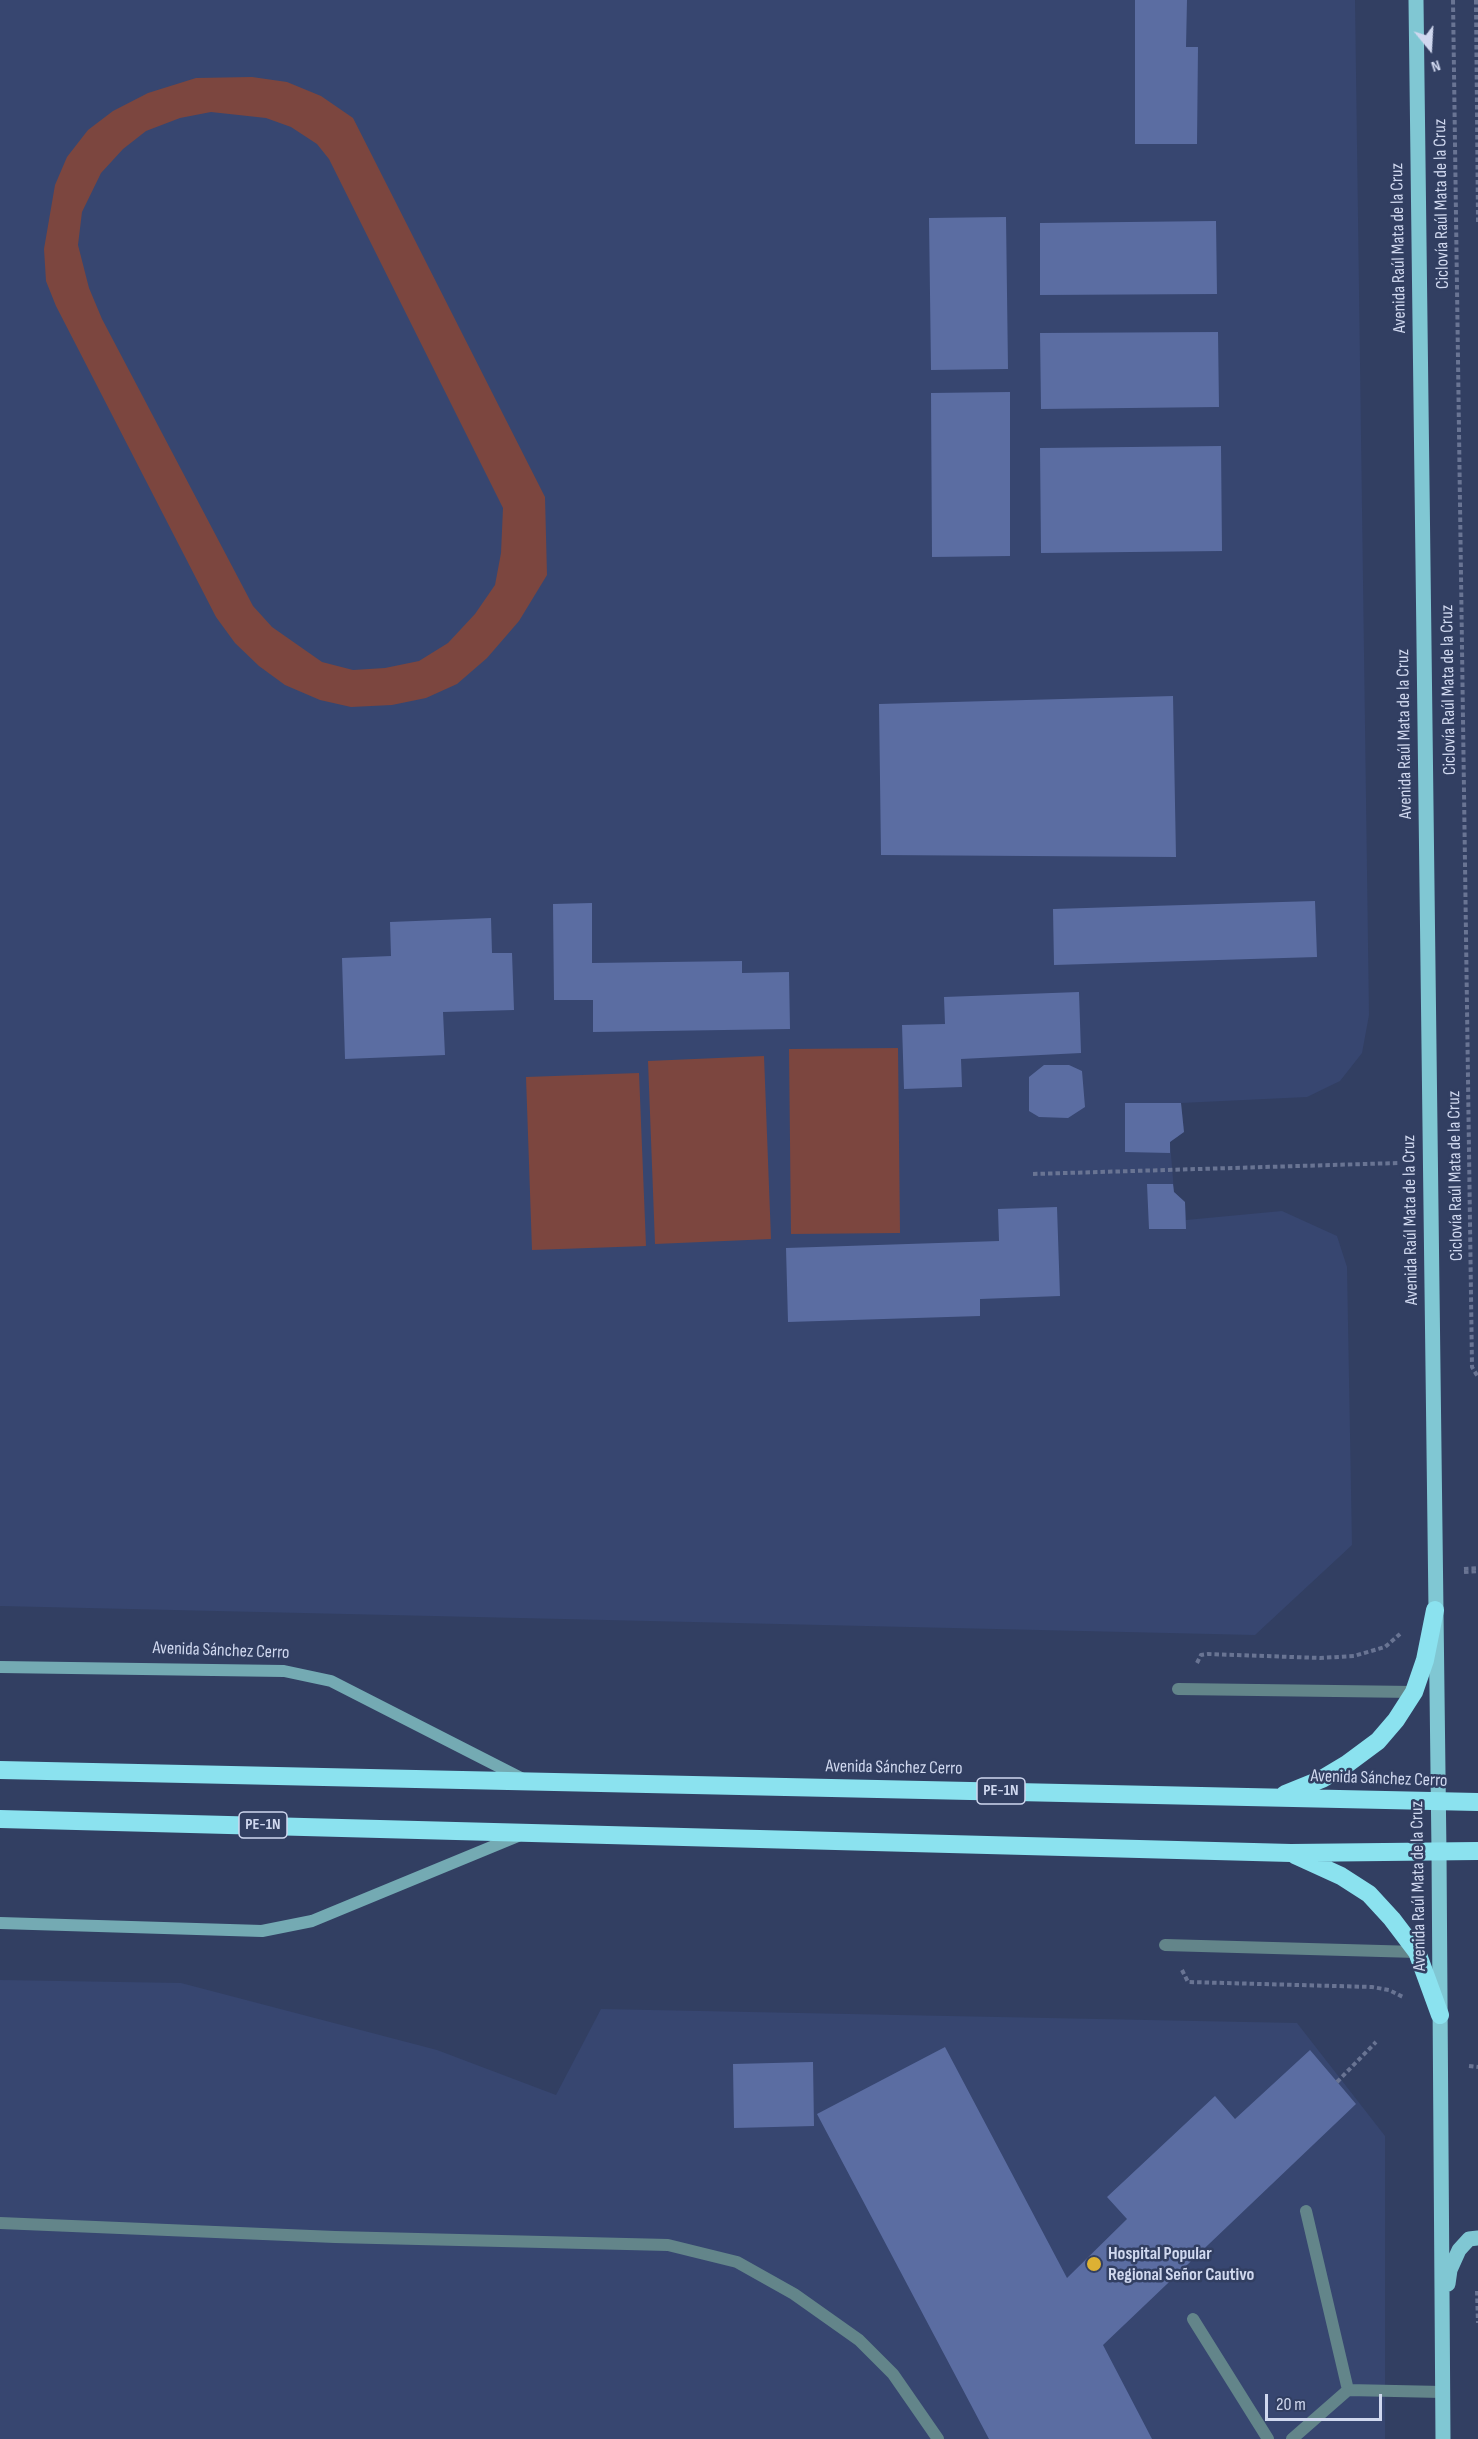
<!DOCTYPE html>
<meta charset="utf-8">
<style>
body{margin:0}
#map{position:relative;width:1478px;height:2439px;overflow:hidden;background:#323f62;font-family:"Sofia Sans Condensed",sans-serif}
canvas{display:block}
.north{position:absolute;left:1400px;top:18px;width:60px;height:60px;-webkit-text-stroke:4px #323f62;paint-order:stroke;rotate:162deg;font-size:16px;font-weight:700;line-height:24px;text-align:center;color:#d0d8ef}
.north::after{content:'';display:block;margin:auto;width:21px;height:27px;background:#d0d8ef;clip-path:polygon(50% 0,100% 100%,50% 72%,0 100%)}
.scale{position:absolute;left:1265px;top:2394px;width:117px;height:27px;box-sizing:border-box;border:3px solid #d0d8ef;border-top:0;padding-left:8px;font-size:18px;line-height:21px;white-space:nowrap;color:#d0d8ef;-webkit-text-stroke:4px #323f62;paint-order:stroke}
</style>
<div id="map">
<canvas width="1478" height="2439"></canvas>
<div class="north">N</div>
<div class="scale">20 m</div>
</div>
<script>
const ctx = document.querySelector('canvas').getContext('2d');
ctx.lineJoin = 'round';
function fill(path, color) { ctx.fillStyle = color; ctx.fill(path, 'evenodd'); }
const toPath = rows => new Path2D(rows.map(r => 'M' + r).join(''));
function trace(path, color, width, dash) { ctx.strokeStyle = color; ctx.lineWidth = width; ctx.lineCap = dash ? 'butt' : 'round'; ctx.setLineDash(dash || []); ctx.stroke(path); }
function label(font, color, halo, rows, align = 'center') {
  ctx.font = font + ' "Sofia Sans Condensed",sans-serif'; ctx.lineWidth = 5; ctx.setLineDash([]); ctx.textBaseline = 'middle'; ctx.strokeStyle = halo; ctx.fillStyle = color; for (const [text, x, y, turn = 0] of rows) {
    ctx.save(); ctx.translate(x, y); ctx.rotate((+turn || 0) * Math.PI / 180); ctx.textAlign = isNaN(turn) ? turn : align; if (halo) ctx.strokeText(text, 0, 0); ctx.fillText(text, 0, 0); ctx.restore();
  }
}
const built = toPath([
 [0,0,1355,0,1369,1015,1362,1053,1340,1081,1307,1097,1181,1103,1184,1132,1170,1142,1174,1192,1185,1202,1186,1220,1282,1211,1337,1236,1347,1267,1352,1545,1255,1635,0,1606],
 [0,1980,181,1983,437,2050,556,2095,601,2009,1297,2023,1385,2136,1385,2439,0,2439]
]);
const green = toPath([
 [252,77,287,82,321,96,353,118,545,497,547,575,519,621,487,658,457,684,426,698,392,705,351,707,320,700,285,685,259,666,235,643,216,617,56,306,46,281,44,249,55,185,67,157,88,130,113,111,148,93,196,78],
 [211,112,266,118,291,127,317,144,329,159,503,508,501,553,495,585,475,614,448,643,419,661,385,668,353,670,322,662,272,627,253,606,102,319,89,288,78,245,82,212,101,173,123,149,146,131,180,118],
 [898,1048,900,1233,791,1234,789,1049],
 [764,1056,771,1239,655,1244,648,1061],
 [639,1073,646,1246,532,1250,526,1077]
]);
const building = toPath([
 [1135,0,1187,0,1186,47,1198,47,1197,144,1135,144],
 [1006,217,1008,369,931,370,929,218],
 [1216,221,1217,294,1040,295,1040,223],
 [1218,332,1219,407,1041,409,1040,333],
 [1010,392,1010,556,932,557,931,393],
 [1221,446,1222,551,1041,553,1040,448],
 [1173,696,1176,857,881,855,879,704],
 [1315,901,1317,957,1054,965,1053,909],
 [592,903,592,963,742,961,742,973,789,972,790,1029,593,1032,593,1000,554,1000,553,904],
 [491,918,492,953,512,953,514,1010,443,1012,445,1055,345,1059,342,958,391,956,390,922],
 [1079,992,1081,1053,961,1059,962,1087,904,1089,902,1025,945,1024,944,997],
 [1044,1065,1069,1065,1082,1071,1085,1107,1068,1118,1039,1117,1029,1111,1029,1077],
 [1125,1103,1181,1103,1184,1132,1170,1142,1170,1153,1125,1152],
 [1147,1184,1173,1184,1174,1192,1185,1202,1186,1229,1149,1229],
 [1057,1207,1060,1296,980,1299,980,1316,788,1322,786,1248,999,1241,998,1209],
 [945,2047,1067,2278,1127,2219,1107,2197,1215,2096,1235,2119,1310,2050,1356,2104,1103,2345,1152,2439,989,2439,817,2114],
 [813,2062,814,2126,734,2128,733,2064]
]);
const path = toPath([
 [1453,0,1472,1367,1478,1377],
 [1476,0,1478,222],
 [1033,1174,1398,1163],
 [1464,1569,1478,1568],
 [1464,1572,1478,1571],
 [1197,1663,1201,1655,1208,1654,1320,1658,1354,1656,1385,1647,1400,1634],
 [1182,1970,1188,1982,1372,1987,1389,1990,1403,1997],
 [1469,2066,1478,2067],
 [1337,2082,1376,2042],
 [1477,2291,1478,2323]
]);
const lane = toPath([
 [1178,1689,1414,1692],
 [1165,1945,1417,1952],
 [1306,2211,1348,2390,1442,2392],
 [0,2223,335,2237,668,2245,737,2262,794,2294,859,2340,893,2374,938,2439],
 [1193,2319,1268,2439],
 [1292,2439,1348,2390]
]);
const secondary = toPath([
 [0,1667,284,1671,331,1681,523,1779],
 [0,1923,262,1931,312,1921,518,1836]
]);
const primary = toPath([
 [1416,0,1439,1851,1443,2439],
 [1448,2284,1450,2270,1459,2250,1469,2239,1478,2238]
]);
const highway = toPath([
 [0,1770,1478,1802],
 [1285,1794,1322,1779,1347,1764,1378,1741,1396,1720,1414,1692,1425,1660,1435,1610],
 [0,1819,1291,1853,1478,1851],
 [1295,1855,1341,1876,1369,1894,1392,1919,1417,1952,1440,2015]
]);
const markers = [
 [1094,2264,8,"#ddb133"]
];
const shields = [
 [1001,1791,48],
 [263,1825,48]
];
const shieldNames = [
 ["PE-1N",1001,1791],
 ["PE-1N",263,1825]
];
const streetNames = [
 ["Ciclovía Raúl Mata de la Cruz",1442,204,-91],
 ["Avenida Raúl Mata de la Cruz",1399,248,-91],
 ["Ciclovía Raúl Mata de la Cruz",1449,690,-91],
 ["Avenida Raúl Mata de la Cruz",1405,734,-91],
 ["Ciclovía Raúl Mata de la Cruz",1456,1176,-91],
 ["Avenida Raúl Mata de la Cruz",1411,1220,-91],
 ["Avenida Sánchez Cerro",221,1651,2],
 ["Avenida Sánchez Cerro",894,1768,1],
 ["Avenida Sánchez Cerro",1379,1779,2],
 ["Avenida Raúl Mata de la Cruz",1419,1886,-91]
];
const poiNames = [
 ["Hospital Popular",1108,2254],
 ["Regional Señor Cautivo",1108,2275]
];
fill(built, '#374670');
fill(green, '#7c463f');
fill(building, '#5b6da2');
trace(path, '#697493', 4, [4.5, 3]);
trace(lane, '#63858a', 12);
trace(secondary, '#74aab3', 12);
trace(primary, '#80c7d3', 15);
trace(highway, '#8be2ef', 18);
for (const [x, y, r, color] of markers) { const dot = new Path2D(); dot.arc(x, y, r, 0, 2 * Math.PI); ctx.fillStyle = color; ctx.fill(dot); trace(dot, '#323f62', 2); }
for (const [x, y, w] of shields) { const box = new Path2D(); box.roundRect(x - w / 2, y - 13, w, 26, 4.5); ctx.fillStyle = '#323f62'; ctx.fill(box); trace(box, '#d0d8ef', 1.5); }
label('bold 16px', '#d0d8ef', null, shieldNames);
label('18px', '#d0d8ef', '#323f62', streetNames);
label('bold 18px', '#d0d8ef', '#323f62', poiNames, 'left');
</script>
